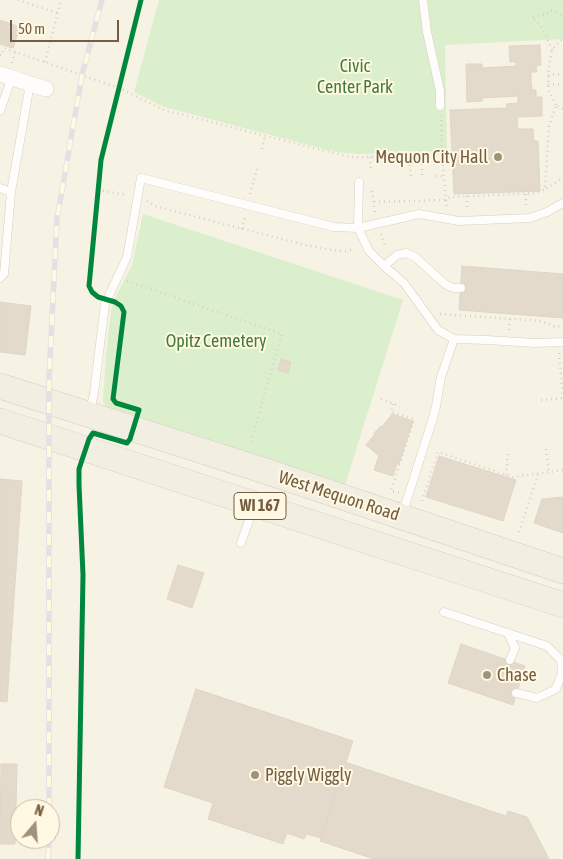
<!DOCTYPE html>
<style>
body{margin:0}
#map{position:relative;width:563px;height:859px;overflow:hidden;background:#f6f2e4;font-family:"Asap Condensed",sans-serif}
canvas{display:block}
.north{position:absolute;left:10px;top:799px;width:50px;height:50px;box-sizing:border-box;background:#fff9e4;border:1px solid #c8bba4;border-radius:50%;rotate:18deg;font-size:14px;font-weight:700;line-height:20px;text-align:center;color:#755d43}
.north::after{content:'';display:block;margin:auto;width:18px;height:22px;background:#a2917b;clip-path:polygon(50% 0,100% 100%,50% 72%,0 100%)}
.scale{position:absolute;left:10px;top:20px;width:109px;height:22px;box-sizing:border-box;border:2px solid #755d43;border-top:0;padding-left:6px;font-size:15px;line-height:18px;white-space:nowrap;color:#755d43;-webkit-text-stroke:4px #fff9e4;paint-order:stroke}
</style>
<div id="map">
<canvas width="563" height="859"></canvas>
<div class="north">N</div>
<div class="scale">50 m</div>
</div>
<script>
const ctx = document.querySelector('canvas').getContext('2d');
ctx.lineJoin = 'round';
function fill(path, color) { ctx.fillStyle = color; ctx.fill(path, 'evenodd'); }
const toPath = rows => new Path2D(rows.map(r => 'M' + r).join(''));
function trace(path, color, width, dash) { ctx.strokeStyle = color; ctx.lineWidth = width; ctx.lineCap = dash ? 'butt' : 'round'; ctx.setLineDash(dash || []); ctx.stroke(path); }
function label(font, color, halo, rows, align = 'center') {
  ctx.font = font + ' "Asap Condensed",sans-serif'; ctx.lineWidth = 4; ctx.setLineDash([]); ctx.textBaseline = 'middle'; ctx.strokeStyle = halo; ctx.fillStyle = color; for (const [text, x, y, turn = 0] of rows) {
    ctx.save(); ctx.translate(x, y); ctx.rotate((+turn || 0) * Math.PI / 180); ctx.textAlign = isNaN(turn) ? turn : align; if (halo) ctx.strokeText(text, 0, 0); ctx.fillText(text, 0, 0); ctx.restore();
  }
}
const green = toPath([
 [159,0,563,0,563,39,445,45,447,151,358,154,335,152,164,107,134,92],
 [143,214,403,300,345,485,109,409,104,404,103,399,106,355,111,311,115,298,132,265]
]);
const building = toPath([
 [0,20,20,27,13,48,0,44,0,20],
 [540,45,541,65,536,66,537,72,531,72,531,81,532,90,536,90,536,97,542,97,542,116,517,117,518,129,533,129,534,141,538,141,540,191,454,194,450,110,507,108,506,104,518,103,518,96,482,98,482,101,467,102,466,64,482,64,482,68,516,66,516,62,510,62,509,46,540,45],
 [462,266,563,274,563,318,459,310,462,266],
 [0,302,31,306,25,355,0,352,0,302],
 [281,359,291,362,288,373,278,370,281,359],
 [392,414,413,421,399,464,397,463,393,476,374,470,379,456,366,445,375,434,374,433,381,426,382,427,392,414],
 [439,456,516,480,503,521,426,497,439,456],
 [0,479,22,481,7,702,0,701,0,479],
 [563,497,563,533,534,523,542,499,563,497],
 [178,565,204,573,192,608,167,599,178,565],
 [461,644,525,666,513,705,448,683,461,644],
 [196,689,353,741,321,838,306,834,304,839,287,833,283,844,208,819,213,803,164,787,196,689],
 [345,762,506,816,508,811,527,817,549,859,374,859,320,841,345,762],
 [1,764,17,764,15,844,0,844,1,764]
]);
const path = toPath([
 [18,0,57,13],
 [552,50,545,33,539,24,532,17,546,14,551,10,563,16],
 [0,55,2,55,4,48,119,88,164,110,329,152,351,157,370,157,442,153],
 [45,62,61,0],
 [12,63,15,52],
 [548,75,563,74],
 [548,85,563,84],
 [556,105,548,89,549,66,552,50,563,38],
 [563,109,556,105,549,126,545,189,563,178],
 [441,115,442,153,447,210],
 [262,149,265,136],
 [422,154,422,177],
 [409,155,411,178],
 [370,157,371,170],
 [436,176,444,176],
 [98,190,127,195],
 [372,191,375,213],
 [250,194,257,169],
 [526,194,526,207],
 [467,196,467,210],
 [147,201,155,206,305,245,330,250,346,251,354,249],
 [374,202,444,200,450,197,536,193,545,189],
 [242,229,245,216],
 [381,234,386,248],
 [127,281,282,334,250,445],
 [440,314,541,321,556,327,563,326],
 [509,330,510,319],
 [559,353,563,396],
 [381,399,400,406],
 [541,400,563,398],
 [393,404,391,412,414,419,391,491,400,493],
 [546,449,549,472],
 [506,475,508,451],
 [422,501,438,452,513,477,563,470],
 [519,532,538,474]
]);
const service = toPath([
 [423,0,427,32,440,91,440,106],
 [0,111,12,77],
 [359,182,358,228,369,251,384,266,404,283,438,330,454,339,441,377,436,406,433,418,402,515],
 [0,188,11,192],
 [384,266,397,255,406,253,415,257,445,284,453,288,461,288],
 [0,278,4,274,11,192,30,84],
 [454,339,487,340,535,343,563,342],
 [90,411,94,393,105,304,127,257,141,178,334,227,358,228,419,214,459,221,530,218,547,212,563,203],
 [241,543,254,506],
 [444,612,547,646,561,660,562,673,556,689,537,698,516,693],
 [508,633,515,648,510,660]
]);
const minor = toPath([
 [0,74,46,89]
]);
const primary = toPath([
 [0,386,265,471,563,571],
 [0,421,563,605]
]);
const rail = toPath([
 [49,809,49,379,57,219,82,75,102,0],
 [48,859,49,839]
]);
const cycleway = toPath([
 [78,859,83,575,79,485,79,469,89,439,93,433,127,443,130,439,139,410,116,403,113,399,124,312,121,306,115,302,98,297,92,292,89,286,101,160,141,0]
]);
const markers = [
 [498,157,5,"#a2917b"],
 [487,675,5,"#a2917b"],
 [255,775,5,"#a2917b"]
];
const shields = [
 [260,506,52]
];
const shieldNames = [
 ["WI 167",260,506]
];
const parkNames = [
 ["Civic",355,66],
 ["Center Park",355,87],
 ["Opitz Cemetery",216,341]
];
const poiNames = [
 ["Mequon City Hall",488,157,"right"],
 ["Chase",497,675],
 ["Piggly Wiggly",265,775]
];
const streetNames = [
 ["West Mequon Road",339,496,18]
];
fill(green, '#dcefcd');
fill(building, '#e3dacb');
trace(building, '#dfd5c6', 1);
trace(service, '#d7cfc2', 9);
trace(minor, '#d7cfc2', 16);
trace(primary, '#d5cdc2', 26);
trace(path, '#d7d0c7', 2.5, [1, 4]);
trace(service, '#fefdfb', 8);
trace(minor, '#fefdfb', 15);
trace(primary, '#f2eee1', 25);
trace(rail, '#e4e0e3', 5.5);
trace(rail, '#fff9e4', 4, [11]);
trace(cycleway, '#00873e', 5);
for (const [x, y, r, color] of markers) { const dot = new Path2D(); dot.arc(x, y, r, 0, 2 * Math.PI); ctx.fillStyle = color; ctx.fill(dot); trace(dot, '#fff9e4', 2); }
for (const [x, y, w] of shields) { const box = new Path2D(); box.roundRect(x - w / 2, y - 13.5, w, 27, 4); ctx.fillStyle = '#fff9e4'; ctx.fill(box); trace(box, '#755d43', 1); }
label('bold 16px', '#755d43', null, shieldNames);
label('18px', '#437c3a', '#fff9e4', parkNames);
label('18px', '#755d43', '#fff9e4', poiNames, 'left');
label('18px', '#755d43', '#fff9e4', streetNames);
</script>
